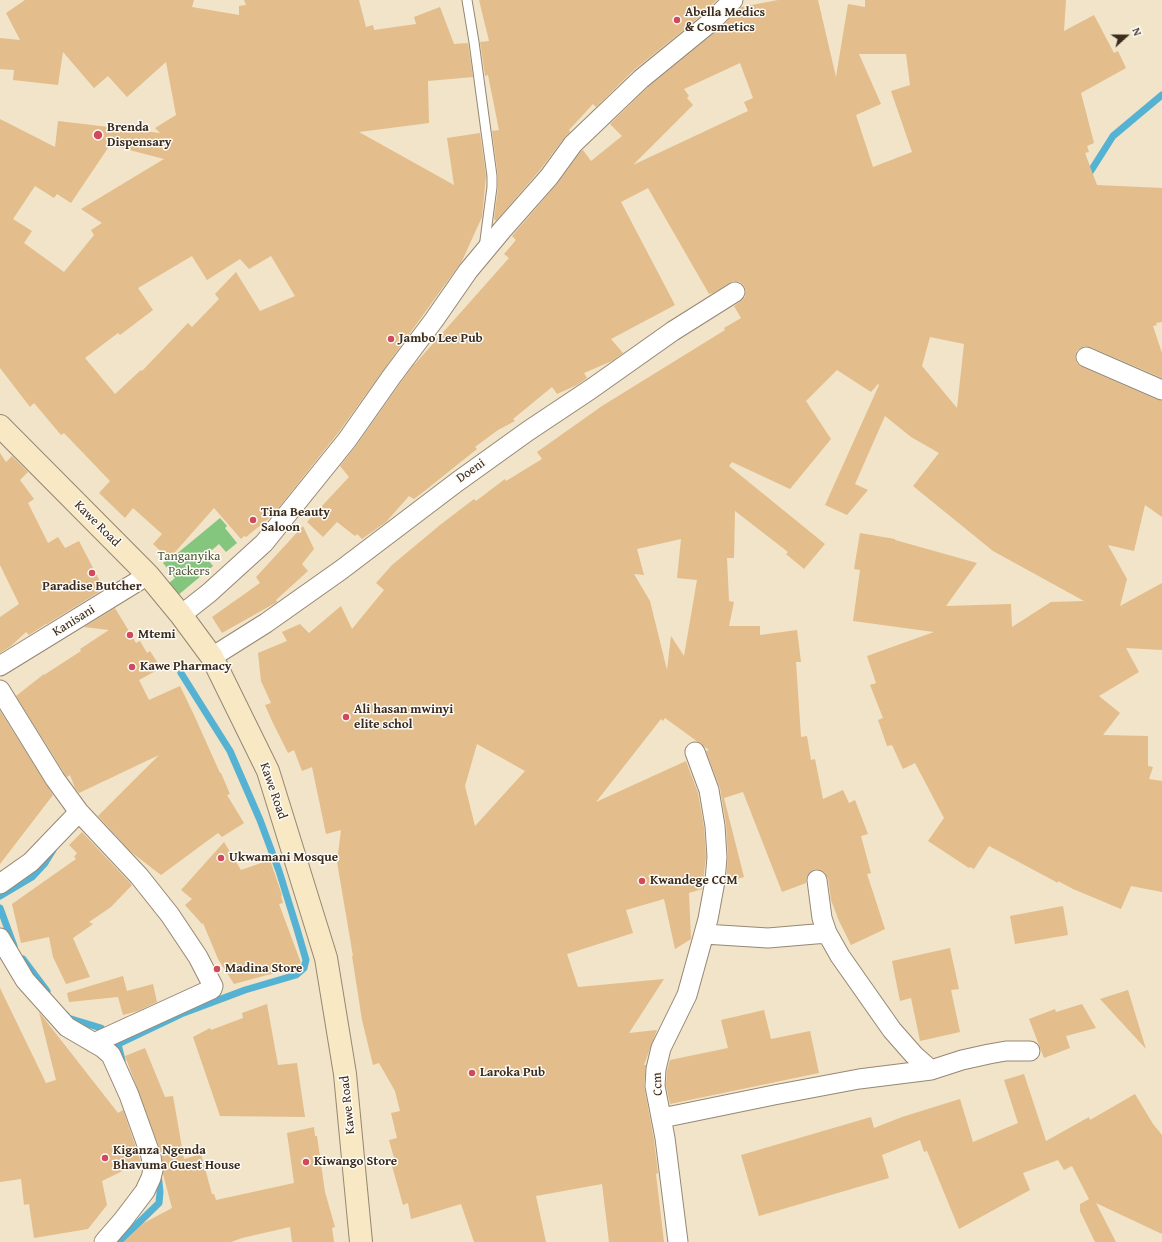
<!DOCTYPE html>
<style>
body{margin:0}
#map{position:relative;width:1162px;height:1242px;overflow:hidden;background:#f1e4c8;font-family:"Gentium Book Plus",serif}
canvas{display:block}
.north{position:absolute;left:1106px;top:16px;width:40px;height:40px;-webkit-text-stroke:3px #fdfcf7;paint-order:stroke;rotate:69deg;font-size:11px;font-weight:700;line-height:16px;text-align:center;color:#3b2a1e}
.north::after{content:'';display:block;margin:auto;width:14px;height:18px;background:#3b2a1e;clip-path:polygon(50% 0,100% 100%,50% 72%,0 100%)}
</style>
<div id="map">
<canvas width="1162" height="1242"></canvas>
<div class="north">N</div>
</div>
<script>
const ctx = document.querySelector('canvas').getContext('2d');
ctx.lineJoin = 'round';
function fill(path, color) { ctx.fillStyle = color; ctx.fill(path, 'evenodd'); }
const toPath = rows => new Path2D(rows.map(r => 'M' + r).join(''));
function trace(path, color, width, dash) { ctx.strokeStyle = color; ctx.lineWidth = width; ctx.lineCap = dash ? 'butt' : 'round'; ctx.setLineDash(dash || []); ctx.stroke(path); }
function label(font, color, halo, rows, align = 'center') {
  ctx.font = font + ' "Gentium Book Plus",serif'; ctx.lineWidth = 3; ctx.setLineDash([]); ctx.textBaseline = 'middle'; ctx.strokeStyle = halo; ctx.fillStyle = color; for (const [text, x, y, turn = 0] of rows) {
    ctx.save(); ctx.translate(x, y); ctx.rotate((+turn || 0) * Math.PI / 180); ctx.textAlign = isNaN(turn) ? turn : align; if (halo) ctx.strokeText(text, 0, 0); ctx.fillText(text, 0, 0); ctx.restore();
  }
}
const green = toPath([
 [220,518,227,526,225,528,237,543,226,552,219,544,205,556,213,566,177,596,168,584,175,578,163,563,167,560,168,561]
]);
const stream = toPath([
 [1087,177,1113,136,1162,95],
 [0,896,32,877,45,863,53,850],
 [0,908,14,946],
 [23,959,47,991],
 [66,1015,68,1018,101,1028],
 [122,1060,118,1044,181,1014,245,990,296,975,304,968,306,960,297,929,279,871,260,820,230,751,181,673],
 [119,1242,159,1203,160,1192,158,1173]
]);
const building = toPath([
 [25,0,194,0,192,7,239,15,239,6,246,5,244,0,359,0,366,27,373,25,374,30,416,24,414,17,440,7,454,44,468,43,473,77,428,81,429,123,359,132,454,185,447,138,480,133,486,176,482,217,462,261,338,433,272,516,246,537,244,536,241,539,214,508,169,559,153,544,162,534,133,508,125,518,99,493,110,481,64,433,61,435,34,403,30,407,0,368,0,119,55,147,58,121,160,133,155,128,176,115,166,62,127,97,108,76,94,88,63,52,58,85,13,80,14,70,0,69,0,38,20,40,6,13],
 [110,145,164,159,81,209,102,223,91,230,94,235,64,272,24,243,32,231,13,219,35,186,54,198,57,194,71,203],
 [192,256,207,280,240,259,249,269,271,256,295,296,260,311,236,272,215,294,219,299,192,327,188,323,142,371,141,370,115,394,85,358,118,333,120,335,153,310,138,288],
 [479,0,717,0,699,16,702,15,634,70,596,107,593,104,569,130,570,132,564,138,540,170,496,221,494,219,498,188,498,176,492,131,499,130,488,75,485,76,480,42,489,41],
 [778,0,818,0,836,77,848,4,865,7,865,0,1066,0,1064,31,1094,15,1114,53,1118,51,1126,68,1081,93,1094,143,1087,146,1089,152,1085,153,1097,185,1162,188,1162,322,1156,323,1157,325,1153,326,1162,353,1162,378,1090,347,1085,346,1080,348,1076,352,1075,358,1077,363,1082,367,1158,400,1162,401,1162,517,1145,505,1134,551,1108,545,1127,579,1120,606,1162,583,1162,650,1126,648,1139,672,1099,696,1120,713,1103,735,1148,736,1148,766,1153,767,1149,779,1162,781,1162,892,1131,886,1121,909,1073,889,1058,881,1058,883,989,846,974,869,970,867,969,868,928,841,944,818,915,763,903,769,892,745,887,746,878,720,883,718,870,685,876,683,867,656,934,632,853,621,860,570,854,569,860,533,895,539,895,540,977,563,946,606,1011,604,1012,627,1051,602,1084,601,993,551,913,486,939,453,911,437,885,416,855,484,868,490,847,515,825,505,879,385,878,384,871,392,837,370,806,401,831,439,790,489,732,462,729,466,825,544,804,569,786,554,788,552,735,511,734,558,727,558,729,601,734,602,729,626,760,626,760,635,797,630,801,662,796,662,801,737,807,736,811,760,815,759,823,799,843,790,849,803,855,800,868,834,861,836,871,873,867,874,885,929,851,945,839,921,831,900,828,878,825,873,821,870,815,869,810,872,807,876,806,883,782,892,743,792,724,798,744,877,726,882,728,856,726,824,720,788,706,751,709,750,665,718,663,721,661,719,596,802,686,761,698,793,704,827,706,857,702,889,689,893,691,939,675,949,664,899,626,910,633,933,567,954,578,987,664,979,629,1033,657,1030,644,1065,646,1065,644,1086,654,1140,658,1173,656,1174,664,1242,609,1242,602,1184,536,1196,546,1242,474,1242,461,1204,411,1219,408,1203,403,1205,390,1159,394,1158,389,1140,397,1138,391,1113,400,1111,395,1091,379,1063,373,1065,362,1020,352,956,353,956,337,862,341,830,326,834,312,767,302,771,294,750,288,753,272,721,265,705,271,703,261,681,258,653,287,641,282,632,300,624,309,633,341,606,352,629,384,590,376,583,392,565,440,525,474,499,476,501,505,479,506,481,542,459,537,452,602,406,725,330,724,328,741,318,734,306,741,301,745,297,746,291,744,286,740,282,734,281,729,283,713,293,709,294,648,188,621,202,675,305,611,339,623,353,612,361,584,373,587,378,577,385,557,394,552,387,513,419,515,421,498,430,475,447,477,449,427,489,414,499,409,496,386,522,362,539,357,534,355,536,337,522,323,537,307,522,349,477,340,466,356,446,401,382,415,363,414,365,509,258,504,254,516,240,512,236,557,184,581,151,583,150,591,161,622,136,610,124,648,87,719,29,741,7],
 [859,54,906,54,910,85,891,91,912,152,873,167,856,115,881,104],
 [740,63,753,98,744,102,748,111,633,165,693,105,687,98,689,96,684,89],
 [930,337,964,344,957,408,922,366],
 [681,539,677,578,697,580,684,656,671,636,667,670,650,601,634,574,644,575,637,549],
 [477,744,525,771,475,826,465,786],
 [0,453,6,462,12,456,28,472,20,480,34,499,28,503,48,543,58,537,65,548,79,541,104,589,47,624,46,624,29,635,26,632,11,646,0,653,0,617,19,604,0,565],
 [303,526,314,549,302,564,308,571,276,600,277,602,222,633,212,617,260,583,256,577],
 [115,608,136,643,140,641,147,653,150,651,161,668,139,680,149,700,180,686,194,715,220,773,221,773,230,794,227,795,244,823,222,837,218,833,161,875,131,852,98,816,159,755,79,793,75,788,70,775,67,777,64,773,16,696,44,674,44,675,81,651,80,649,109,630,84,627],
 [0,711,53,795,0,864],
 [82,832,132,885,111,907,89,922,93,924,73,938,90,977,66,984,53,957,49,937,21,943,12,904,76,859,74,857,77,853,69,845],
 [224,842,241,870,270,860,282,895,281,896,283,903,279,904,301,963,282,971,234,984,218,959,203,923,202,924,185,905,192,899,181,890],
 [1063,906,1068,935,1015,944,1010,916],
 [950,948,959,989,951,990,960,1032,920,1041,911,998,900,1001,892,961],
 [123,976,127,991,153,984,157,1002,138,1011,123,1015,118,997,69,1002,67,993],
 [0,988,46,1083,56,1080,39,1012,118,1113,123,1110,141,1162,102,1181,107,1205,88,1229,34,1238,29,1204,24,1205,21,1179,0,1182],
 [1128,990,1146,1049,1100,999],
 [267,1004,278,1065,297,1063,305,1117,220,1116,193,1037,210,1028,211,1030,243,1018,242,1013],
 [1082,1004,1096,1028,1066,1036,1070,1048,1044,1058,1029,1019,1055,1009,1056,1012],
 [764,1010,771,1039,810,1031,819,1073,670,1104,666,1085,667,1071,670,1060,728,1048,721,1020],
 [145,1048,165,1097,173,1096,184,1159,201,1154,212,1194,214,1194,216,1200,294,1183,287,1133,314,1127,315,1136,317,1136,325,1192,335,1227,332,1228,334,1242,292,1242,290,1227,242,1238,231,1242,123,1242,144,1223,172,1208,163,1174,161,1152,125,1056],
 [1024,1074,1046,1141,1089,1117,1090,1120,1135,1094,1153,1124,1162,1135,1162,1234,1096,1203,1116,1242,1095,1242,1080,1211,1080,1204,1089,1199,1072,1166,1064,1170,1058,1160,1023,1173,1030,1190,959,1229,927,1151,924,1152,920,1140,882,1155,889,1178,759,1216,741,1155,871,1117,874,1128,902,1117,960,1099,973,1142,1018,1123,1004,1080]
]);
const lane = toPath([
 [467,0,474,42,492,176,492,187,484,248]
]);
const street = toPath([
 [1086,357,1162,390],
 [181,615,209,593,264,543,347,440,392,376,434,320,468,271,503,229,549,177,573,144,641,79,712,21,733,0],
 [212,657,266,623,341,570,457,482,528,431,591,389,673,331,735,292],
 [0,666,148,575],
 [0,690,55,779,79,812,139,876,170,915,198,957,213,986,212,989,94,1043],
 [817,880,822,918,827,933,840,956,892,1030,914,1055,931,1070],
 [0,884,31,862,79,812],
 [704,934,768,938,827,933],
 [0,938,25,980,67,1027,103,1048,111,1055,129,1095,151,1156,153,1170,151,1178,145,1191,123,1220,104,1242],
 [662,1118,774,1095,859,1079,931,1070,962,1060,989,1054,1006,1051,1030,1051],
 [678,1242,665,1138,655,1086,656,1069,661,1048,687,995,708,919,715,881,717,857,715,826,709,790,695,752]
]);
const secondary = toPath([
 [0,426,148,575,181,615,212,657,268,771,326,958,345,1074,361,1242]
]);
const markers = [
 [677,20,4,"#d1495b"],
 [98,135,5,"#d1495b"],
 [391,339,4,"#d1495b"],
 [253,520,4,"#d1495b"],
 [92,573,4,"#d1495b"],
 [130,635,4,"#d1495b"],
 [132,667,4,"#d1495b"],
 [346,717,4,"#d1495b"],
 [221,858,4,"#d1495b"],
 [642,881,4,"#d1495b"],
 [217,969,4,"#d1495b"],
 [472,1073,4,"#d1495b"],
 [105,1158,4,"#d1495b"],
 [306,1162,4,"#d1495b"]
];
const poiNames = [
 ["Abella Medics",685,13],
 ["& Cosmetics",685,28],
 ["Brenda",107,128],
 ["Dispensary",107,143],
 ["Jambo Lee Pub",399,339],
 ["Tina Beauty",261,513],
 ["Saloon",261,528],
 ["Paradise Butcher",92,587,"center"],
 ["Mtemi",138,635],
 ["Kawe Pharmacy",140,667],
 ["Ali hasan mwinyi",354,710],
 ["elite schol",354,725],
 ["Ukwamani Mosque",229,858],
 ["Kwandege CCM",650,881],
 ["Madina Store",225,969],
 ["Laroka Pub",480,1073],
 ["Kiganza Ngenda",113,1151],
 ["Bhavuma Guest House",113,1166],
 ["Kiwango Store",314,1162]
];
const streetNames = [
 ["Doeni",471,471,-35],
 ["Kawe Road",97,524,45],
 ["Kanisani",74,621,-32],
 ["Kawe Road",273,791,71],
 ["Ccm",658,1084,-94],
 ["Kawe Road",348,1105,-96]
];
const parkNames = [
 ["Tanganyika",189,557],
 ["Packers",189,572]
];
fill(green, '#84c67e');
trace(stream, '#55b2d3', 7);
fill(building, '#e3bd8b');
trace(lane, '#968773', 11);
trace(street, '#968773', 21);
trace(secondary, '#968773', 24);
trace(lane, '#fff', 9);
trace(street, '#fff', 19);
trace(secondary, '#f8e8c3', 22);
for (const [x, y, r, color] of markers) { const dot = new Path2D(); dot.arc(x, y, r, 0, 2 * Math.PI); ctx.fillStyle = color; ctx.fill(dot); trace(dot, '#fdfcf7', 1.5); }
label('bold 13px', '#3b2a1e', '#fdfcf7', poiNames, 'left');
label('13px', '#3b2a1e', '#fdfcf7', streetNames);
label('13px', '#51593b', '#fdfcf7', parkNames);
</script>
